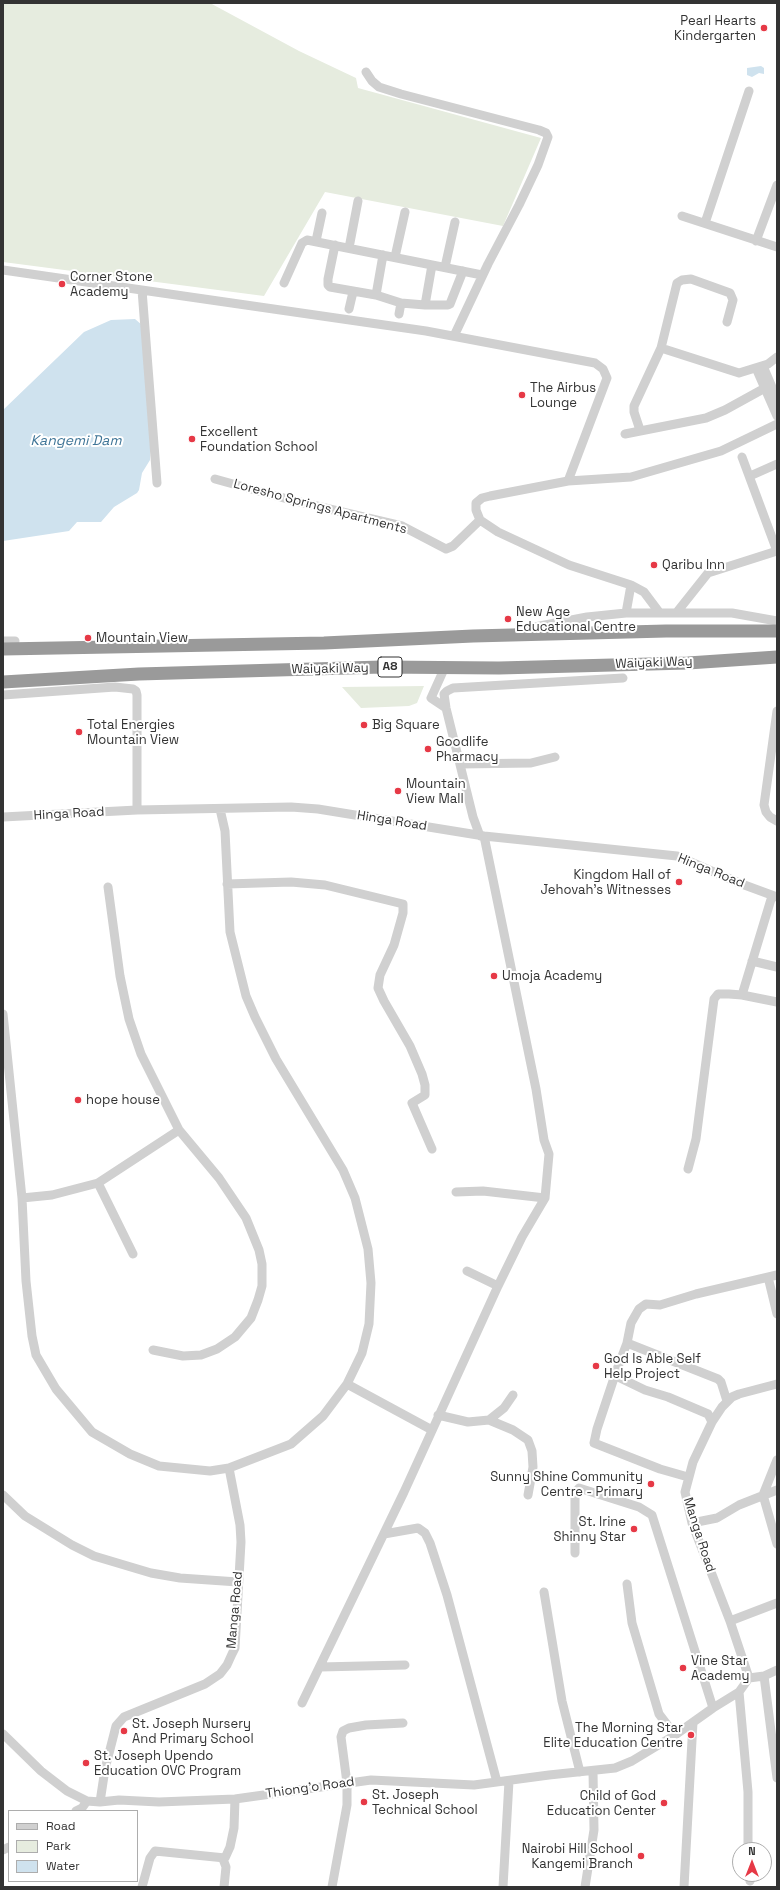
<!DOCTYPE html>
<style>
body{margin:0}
#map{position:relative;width:780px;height:1890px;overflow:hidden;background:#fff;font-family:"Space Grotesk",sans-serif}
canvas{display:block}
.frame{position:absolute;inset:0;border:4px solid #333;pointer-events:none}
.legend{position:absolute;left:8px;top:1810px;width:130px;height:72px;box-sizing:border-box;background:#fff;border:1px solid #adadad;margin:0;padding:5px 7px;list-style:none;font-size:12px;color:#333}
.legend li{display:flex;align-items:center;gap:8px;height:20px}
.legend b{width:20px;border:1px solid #adadad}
.north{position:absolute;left:732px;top:1842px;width:40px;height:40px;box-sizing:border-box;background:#fff;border:1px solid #adadad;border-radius:50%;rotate:0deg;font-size:11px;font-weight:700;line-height:16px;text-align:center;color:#333}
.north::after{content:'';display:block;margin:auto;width:14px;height:18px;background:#e63946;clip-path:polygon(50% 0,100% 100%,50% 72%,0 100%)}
</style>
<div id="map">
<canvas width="780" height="1890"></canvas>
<div class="frame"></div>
<ul class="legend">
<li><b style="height:5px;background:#d0d0d0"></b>Road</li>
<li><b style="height:11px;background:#e6ecdf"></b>Park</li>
<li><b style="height:11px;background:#cfe2ee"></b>Water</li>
</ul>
<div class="north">N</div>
</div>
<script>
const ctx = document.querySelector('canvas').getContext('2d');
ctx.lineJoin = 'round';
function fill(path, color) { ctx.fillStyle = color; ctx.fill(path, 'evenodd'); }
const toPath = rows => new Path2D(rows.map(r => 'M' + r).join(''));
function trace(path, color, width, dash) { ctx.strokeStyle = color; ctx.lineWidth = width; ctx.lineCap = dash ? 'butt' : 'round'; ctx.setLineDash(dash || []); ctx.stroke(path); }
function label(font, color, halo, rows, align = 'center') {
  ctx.font = font + ' "Space Grotesk",sans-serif'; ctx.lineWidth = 4; ctx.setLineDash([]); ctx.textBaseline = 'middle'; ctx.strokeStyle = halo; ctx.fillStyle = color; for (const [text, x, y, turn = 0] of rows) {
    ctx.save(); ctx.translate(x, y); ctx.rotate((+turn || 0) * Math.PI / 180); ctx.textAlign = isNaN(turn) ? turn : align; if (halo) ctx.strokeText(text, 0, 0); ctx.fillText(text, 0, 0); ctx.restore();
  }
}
const green = toPath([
 [3,3,210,3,299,51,356,78,358,88,541,138,503,226,325,192,264,296,3,262],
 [424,686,417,703,409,706,361,708,342,687]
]);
const water = toPath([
 [761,66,764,68,764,74,759,73,752,77,747,75,747,68],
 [135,319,142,325,151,423,150,460,142,473,139,490,137,493,114,507,101,522,77,522,69,531,3,541,3,410,84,332,111,320]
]);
const minor = toPath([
 [366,72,372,81,379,87,401,94,539,130,546,133,548,137,538,165,519,205,488,264,454,336],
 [682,216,777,247],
 [705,223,749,91],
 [316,241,322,213],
 [756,241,777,185],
 [335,245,328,279,328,285,330,287,376,295,401,303,425,305,448,305,450,304,463,271],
 [349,248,358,201],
 [395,257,405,212],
 [445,267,455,222],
 [3,270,426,331,595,363,603,369,607,378,568,481],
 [284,283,302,243,307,240,482,275],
 [142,290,157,483],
 [376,295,383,255],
 [425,305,432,265],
 [349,309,353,292],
 [399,314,401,303],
 [661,348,739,373,768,364,777,357],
 [763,366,777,399],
 [756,368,777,416],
 [640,430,634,412,634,406,661,348,677,283,682,280,691,279,730,293,733,300,727,322],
 [625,434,706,418,725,410,765,388],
 [742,457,777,551],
 [750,476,777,464],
 [215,479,291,500,402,526,446,549,453,546,480,520],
 [659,612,644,592,631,585,569,565,498,532,480,520,476,510,476,503,482,498,490,496,568,481,631,477,721,451,777,424],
 [677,612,708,573,777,551],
 [626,613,631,585],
 [519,630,587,617,626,613,732,613,777,621],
 [3,641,15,641],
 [445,667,431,698,446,708],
 [3,695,115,687,133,689,136,691,137,695,137,810],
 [777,711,764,805,766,812,770,817,777,821],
 [460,764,531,763,555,757],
 [3,817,137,810,291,807,318,809,484,836,677,856,739,883,777,897],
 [480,836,473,817,446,708,444,694,447,691,453,688,623,678],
 [227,884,291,882,325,885,403,904,403,913,394,945,380,975,378,988,384,1001,410,1046,422,1074,425,1085,425,1095,412,1103,432,1149],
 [108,887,120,976,129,1019,141,1054,179,1130,219,1178,246,1218,259,1250,262,1264,262,1286,258,1300,251,1318,235,1337,217,1349,201,1355,183,1356,153,1350],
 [752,961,777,967],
 [742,995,777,1002],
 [3,1014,22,1198,26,1281,32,1336,36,1355,56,1389,92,1432,130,1454,159,1466,210,1471,229,1468,291,1444,323,1416,347,1384,362,1353,369,1324,371,1283,368,1249,355,1198,343,1170,276,1059,255,1017,246,996,230,932,225,831,220,809],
 [688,1169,696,1139,714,999,718,994,729,994,742,995,772,896],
 [98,1183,133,1254],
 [456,1192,483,1191,545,1198],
 [22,1198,52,1195,98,1183,179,1130],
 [467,1271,498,1286],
 [768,1277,777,1314],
 [627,1343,616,1372,618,1377,645,1390,668,1397,708,1414,712,1422],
 [616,1372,597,1429,594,1443,660,1469,688,1477],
 [347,1384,432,1430],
 [727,1401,721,1382,718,1379,627,1343,631,1323,639,1309,646,1304,660,1305,696,1294,777,1275],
 [438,1415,468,1422,489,1420,504,1408,513,1395],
 [489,1420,513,1430,528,1440,532,1451,533,1467,528,1495],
 [777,1460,763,1495,777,1544],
 [3,1495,25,1516,72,1545,94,1556,151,1573,180,1578,238,1582],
 [692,1523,717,1518,739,1505,777,1490],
 [384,1534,418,1528,425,1533,430,1543,447,1595,497,1782],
 [575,1553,575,1493,579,1488,639,1507,652,1515,713,1708],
 [627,1584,632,1623,659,1714,675,1735],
 [544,1592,562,1701,580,1772],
 [730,1621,777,1603],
 [320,1667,405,1665],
 [764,1676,777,1778],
 [749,1678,730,1621,692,1523,685,1492,693,1462,712,1422,722,1407,732,1397,739,1394,777,1384],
 [739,1692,748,1792,748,1850],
 [302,1703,404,1492,498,1286,522,1237,545,1198,549,1154,544,1140,536,1089,484,836],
 [3,1734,41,1771,67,1791,87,1801,100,1802,119,1800,159,1802,235,1799,371,1780,474,1785,549,1775,615,1768,632,1761,675,1735,713,1708,739,1692,749,1678,764,1676,777,1670],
 [100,1802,105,1769,116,1726,124,1717,205,1684,220,1674,227,1665,232,1654,235,1648,241,1542,240,1525,229,1468],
 [76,1811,82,1808,87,1801],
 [3,1850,9,1847],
 [223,1859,226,1867,224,1887],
 [749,1874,750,1881],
 [142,1887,150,1858,155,1851,225,1858,230,1847,234,1828,235,1799],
 [332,1887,347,1805,347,1783,341,1737,343,1731,349,1728,366,1725,403,1723],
 [503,1887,509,1781],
 [585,1887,594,1830,593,1771],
 [684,1887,693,1722]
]);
const highway = toPath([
 [3,649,324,643,473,636,666,631,777,631],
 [3,682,139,674,382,667,499,668,688,663,777,657]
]);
const markers = [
 [764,28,4,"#e63946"],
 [62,284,4,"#e63946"],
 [522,395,4,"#e63946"],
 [192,439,4,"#e63946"],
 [654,565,4,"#e63946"],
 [508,619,4,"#e63946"],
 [88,638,4,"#e63946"],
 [364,725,4,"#e63946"],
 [79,732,4,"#e63946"],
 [428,749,4,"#e63946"],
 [398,791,4,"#e63946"],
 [679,882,4,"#e63946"],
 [494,976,4,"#e63946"],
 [78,1100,4,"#e63946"],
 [596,1366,4,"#e63946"],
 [651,1484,4,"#e63946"],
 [634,1529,4,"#e63946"],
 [683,1668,4,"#e63946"],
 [124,1731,4,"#e63946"],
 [691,1735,4,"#e63946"],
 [86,1763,4,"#e63946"],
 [364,1802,4,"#e63946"],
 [664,1803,4,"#e63946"],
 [641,1856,4,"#e63946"]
];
const shields = [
 [390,667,24]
];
const shieldNames = [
 ["A8",390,667]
];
const poiNames = [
 ["Pearl Hearts",756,21,"right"],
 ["Kindergarten",756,36,"right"],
 ["Corner Stone",70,277],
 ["Academy",70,292],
 ["The Airbus",530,388],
 ["Lounge",530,403],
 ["Excellent",200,432],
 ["Foundation School",200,447],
 ["Qaribu Inn",662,565],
 ["New Age",516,612],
 ["Educational Centre",516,627],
 ["Mountain View",96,638],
 ["Total Energies",87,725],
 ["Mountain View",87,740],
 ["Big Square",372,725],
 ["Goodlife",436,742],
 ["Pharmacy",436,757],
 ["Mountain",406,784],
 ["View Mall",406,799],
 ["Kingdom Hall of",671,875,"right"],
 ["Jehovah's Witnesses",671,890,"right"],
 ["Umoja Academy",502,976],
 ["hope house",86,1100],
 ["God Is Able Self",604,1359],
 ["Help Project",604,1374],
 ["Sunny Shine Community",643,1477,"right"],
 ["Centre - Primary",643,1492,"right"],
 ["St. Irine",626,1522,"right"],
 ["Shinny Star",626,1537,"right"],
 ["Vine Star",691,1661],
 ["Academy",691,1676],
 ["St. Joseph Nursery",132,1724],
 ["And Primary School",132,1739],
 ["The Morning Star",683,1728,"right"],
 ["Elite Education Centre",683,1743,"right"],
 ["St. Joseph Upendo",94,1756],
 ["Education OVC Program",94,1771],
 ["St. Joseph",372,1795],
 ["Technical School",372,1810],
 ["Child of God",656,1796,"right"],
 ["Education Center",656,1811,"right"],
 ["Nairobi Hill School",633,1849,"right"],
 ["Kangemi Branch",633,1864,"right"]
];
const streetNames = [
 ["Loresho Springs Apartments",320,507,15],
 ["Waiyaki Way",654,663,-2],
 ["Waiyaki Way",330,669,-1],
 ["Hinga Road",69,814,-3],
 ["Hinga Road",392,821,9],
 ["Hinga Road",711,871,22],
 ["Manga Road",699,1535,72],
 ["Manga Road",235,1610,-85],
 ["Thiong'o Road",310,1788,-8]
];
const waterNames = [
 ["Kangemi Dam",76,441]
];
fill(green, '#e6ecdf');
fill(water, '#cfe2ee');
trace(minor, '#d0d0d0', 9);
trace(highway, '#9a9a9a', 13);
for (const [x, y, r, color] of markers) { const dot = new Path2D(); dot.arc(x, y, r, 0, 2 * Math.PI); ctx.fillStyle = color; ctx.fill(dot); trace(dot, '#fff', 1.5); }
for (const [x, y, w] of shields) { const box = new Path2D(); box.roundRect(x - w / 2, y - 10, w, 20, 3); ctx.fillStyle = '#fff'; ctx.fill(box); trace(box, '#333', 1); }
label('bold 12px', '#333', null, shieldNames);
label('13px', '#333', '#fff', poiNames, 'left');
label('13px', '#333', '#fff', streetNames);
label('italic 14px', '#3f7597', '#fff', waterNames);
</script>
